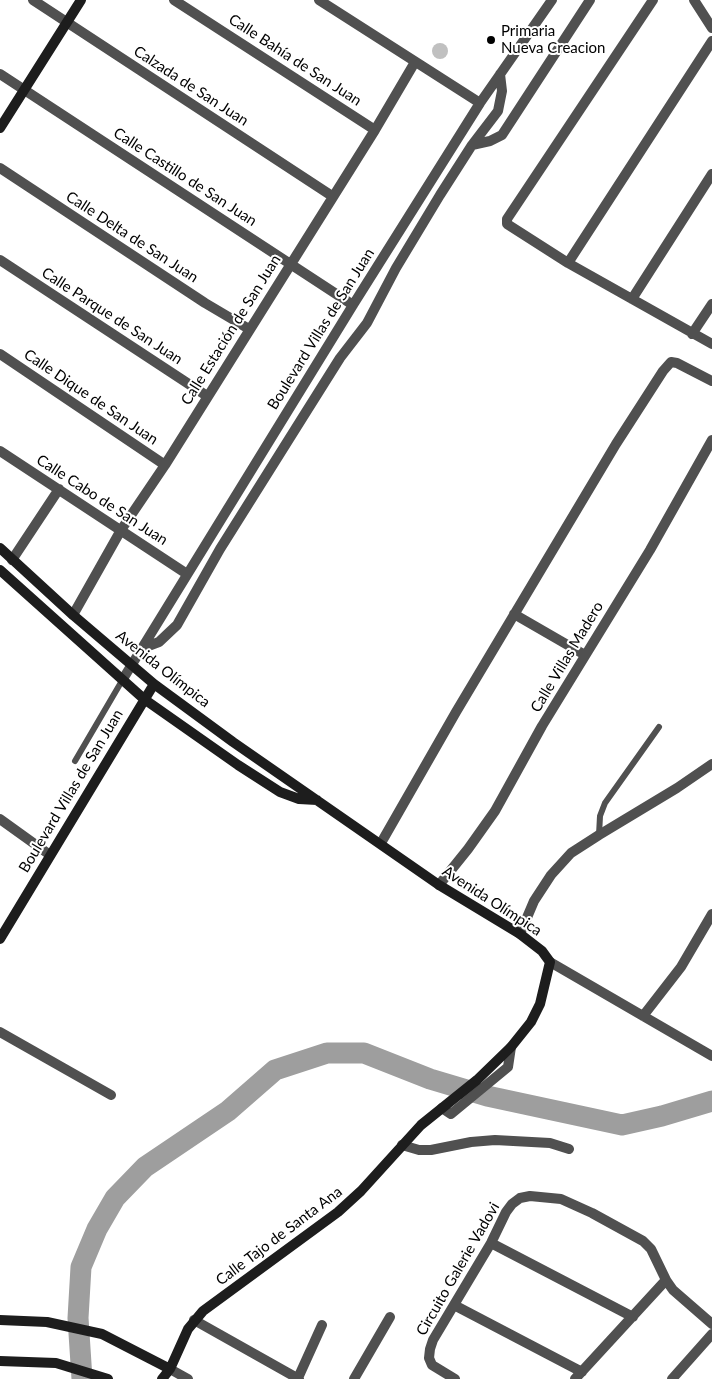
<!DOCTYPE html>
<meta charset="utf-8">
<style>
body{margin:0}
canvas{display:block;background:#fff}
</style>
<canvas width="712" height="1379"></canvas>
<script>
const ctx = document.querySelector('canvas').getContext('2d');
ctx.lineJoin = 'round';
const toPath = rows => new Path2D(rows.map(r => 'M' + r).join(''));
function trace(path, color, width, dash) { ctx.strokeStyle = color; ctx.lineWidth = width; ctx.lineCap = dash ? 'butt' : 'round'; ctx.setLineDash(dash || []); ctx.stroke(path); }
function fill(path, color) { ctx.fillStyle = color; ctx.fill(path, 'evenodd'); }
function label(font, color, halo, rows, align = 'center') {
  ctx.font = font + ' Lato,sans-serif'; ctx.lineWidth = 4; ctx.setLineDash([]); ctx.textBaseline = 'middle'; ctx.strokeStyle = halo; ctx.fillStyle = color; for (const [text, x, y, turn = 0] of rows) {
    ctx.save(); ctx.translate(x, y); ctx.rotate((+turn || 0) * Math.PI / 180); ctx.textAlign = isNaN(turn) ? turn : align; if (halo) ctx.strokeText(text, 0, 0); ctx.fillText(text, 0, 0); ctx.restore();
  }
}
const river = toPath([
 [82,1379,78,1318,81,1267,97,1229,115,1198,145,1167,228,1111,275,1070,327,1053,364,1053,430,1079,487,1096,622,1125,662,1116,712,1101]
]);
const building = toPath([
 '432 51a8 8 0 1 1 16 0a8 8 0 1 1-16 0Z'
]);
const lane = toPath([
 [75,761,123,679],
 [599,835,600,816,605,803,659,727]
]);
const street = toPath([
 [33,0,332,196],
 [174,0,375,130],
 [319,0,480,103],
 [653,0,507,219,507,224,568,263,712,344],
 [694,0,712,28],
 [0,74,353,305],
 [472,145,490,141,502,135,590,0],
 [0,168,205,303,249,329],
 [0,260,207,396],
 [568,263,712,41],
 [632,299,712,174],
 [692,334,712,304],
 [0,354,165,465],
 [0,451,187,574],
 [12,560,59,489],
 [514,614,585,655],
 [73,615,121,530,165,465,375,130,415,62],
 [143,648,159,642,177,625,220,549,301,420,340,358,367,323,396,268,440,195,472,145,498,111,502,91,500,74],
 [123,679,353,305,480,103,552,0],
 [0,819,50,855],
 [381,843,456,712,616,444,663,371,671,362,677,363,712,381],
 [439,885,468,849,495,811,542,726,650,550,712,440],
 [520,934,534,901,551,875,571,853,599,835,677,788,712,764],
 [550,962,712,1056],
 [643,1016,681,967,712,914],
 [0,1032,111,1095],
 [442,1108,451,1114,508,1067,511,1047],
 [402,1145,419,1150,431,1150,471,1142,495,1140,550,1143,569,1149],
 [491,1243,633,1317],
 [454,1305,582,1372],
 [194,1320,299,1379],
 [170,1369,188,1379],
 [298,1378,322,1325],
 [354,1379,390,1317],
 [455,1379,432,1365,429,1358,430,1349,433,1340,491,1243,506,1212,512,1204,520,1198,530,1196,561,1199,592,1213,643,1241,651,1249,666,1280,673,1290,712,1324],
 [575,1379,666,1280],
 [672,1379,712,1334]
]);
const secondary = toPath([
 [0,128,81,0],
 [0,548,73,615,154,684,233,742,439,885,520,934,542,951,550,962,540,1004,531,1022,511,1047,477,1080,421,1125,361,1191,338,1212,203,1311,188,1329,170,1369,162,1379],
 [0,570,144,699,238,765,280,792,299,799,317,800],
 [0,939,154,684],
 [0,1320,47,1322,102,1334,170,1369],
 [0,1361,56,1363,108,1379]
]);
const markers = [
 [491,40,5,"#000"]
];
const poiNames = [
 ["Primaria",501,31],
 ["Nueva Creacion",501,48]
];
const streetNames = [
 ["Calle Bahía de San Juan",295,60,33],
 ["Calzada de San Juan",191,86,33],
 ["Calle Castillo de San Juan",185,177,33],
 ["Calle Delta de San Juan",132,237,33],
 ["Calle Parque de San Juan",112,316,33],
 ["Boulevard Villas de San Juan",321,329,-58],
 ["Calle Estación de San Juan",231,330,-58],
 ["Calle Dique de San Juan",91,397,34],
 ["Calle Cabo de San Juan",102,500,33],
 ["Calle Villas Madero",567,657,-59],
 ["Avenida Olímpica",163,669,38],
 ["Boulevard Villas de San Juan",71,791,-59],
 ["Avenida Olímpica",492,901,33],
 ["Calle Tajo de Santa Ana",279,1236,-37],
 ["Circuito Galerie Vadovi",458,1269,-60]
];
trace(river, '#9e9e9e', 21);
fill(building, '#c0c0c0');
trace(lane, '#505050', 6);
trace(street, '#505050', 10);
trace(secondary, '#1d1d1d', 10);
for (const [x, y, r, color] of markers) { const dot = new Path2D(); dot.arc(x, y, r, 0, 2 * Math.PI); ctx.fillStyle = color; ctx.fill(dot); trace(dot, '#fff', 2); }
label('15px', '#000', '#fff', poiNames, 'left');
label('15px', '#000', '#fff', streetNames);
</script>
